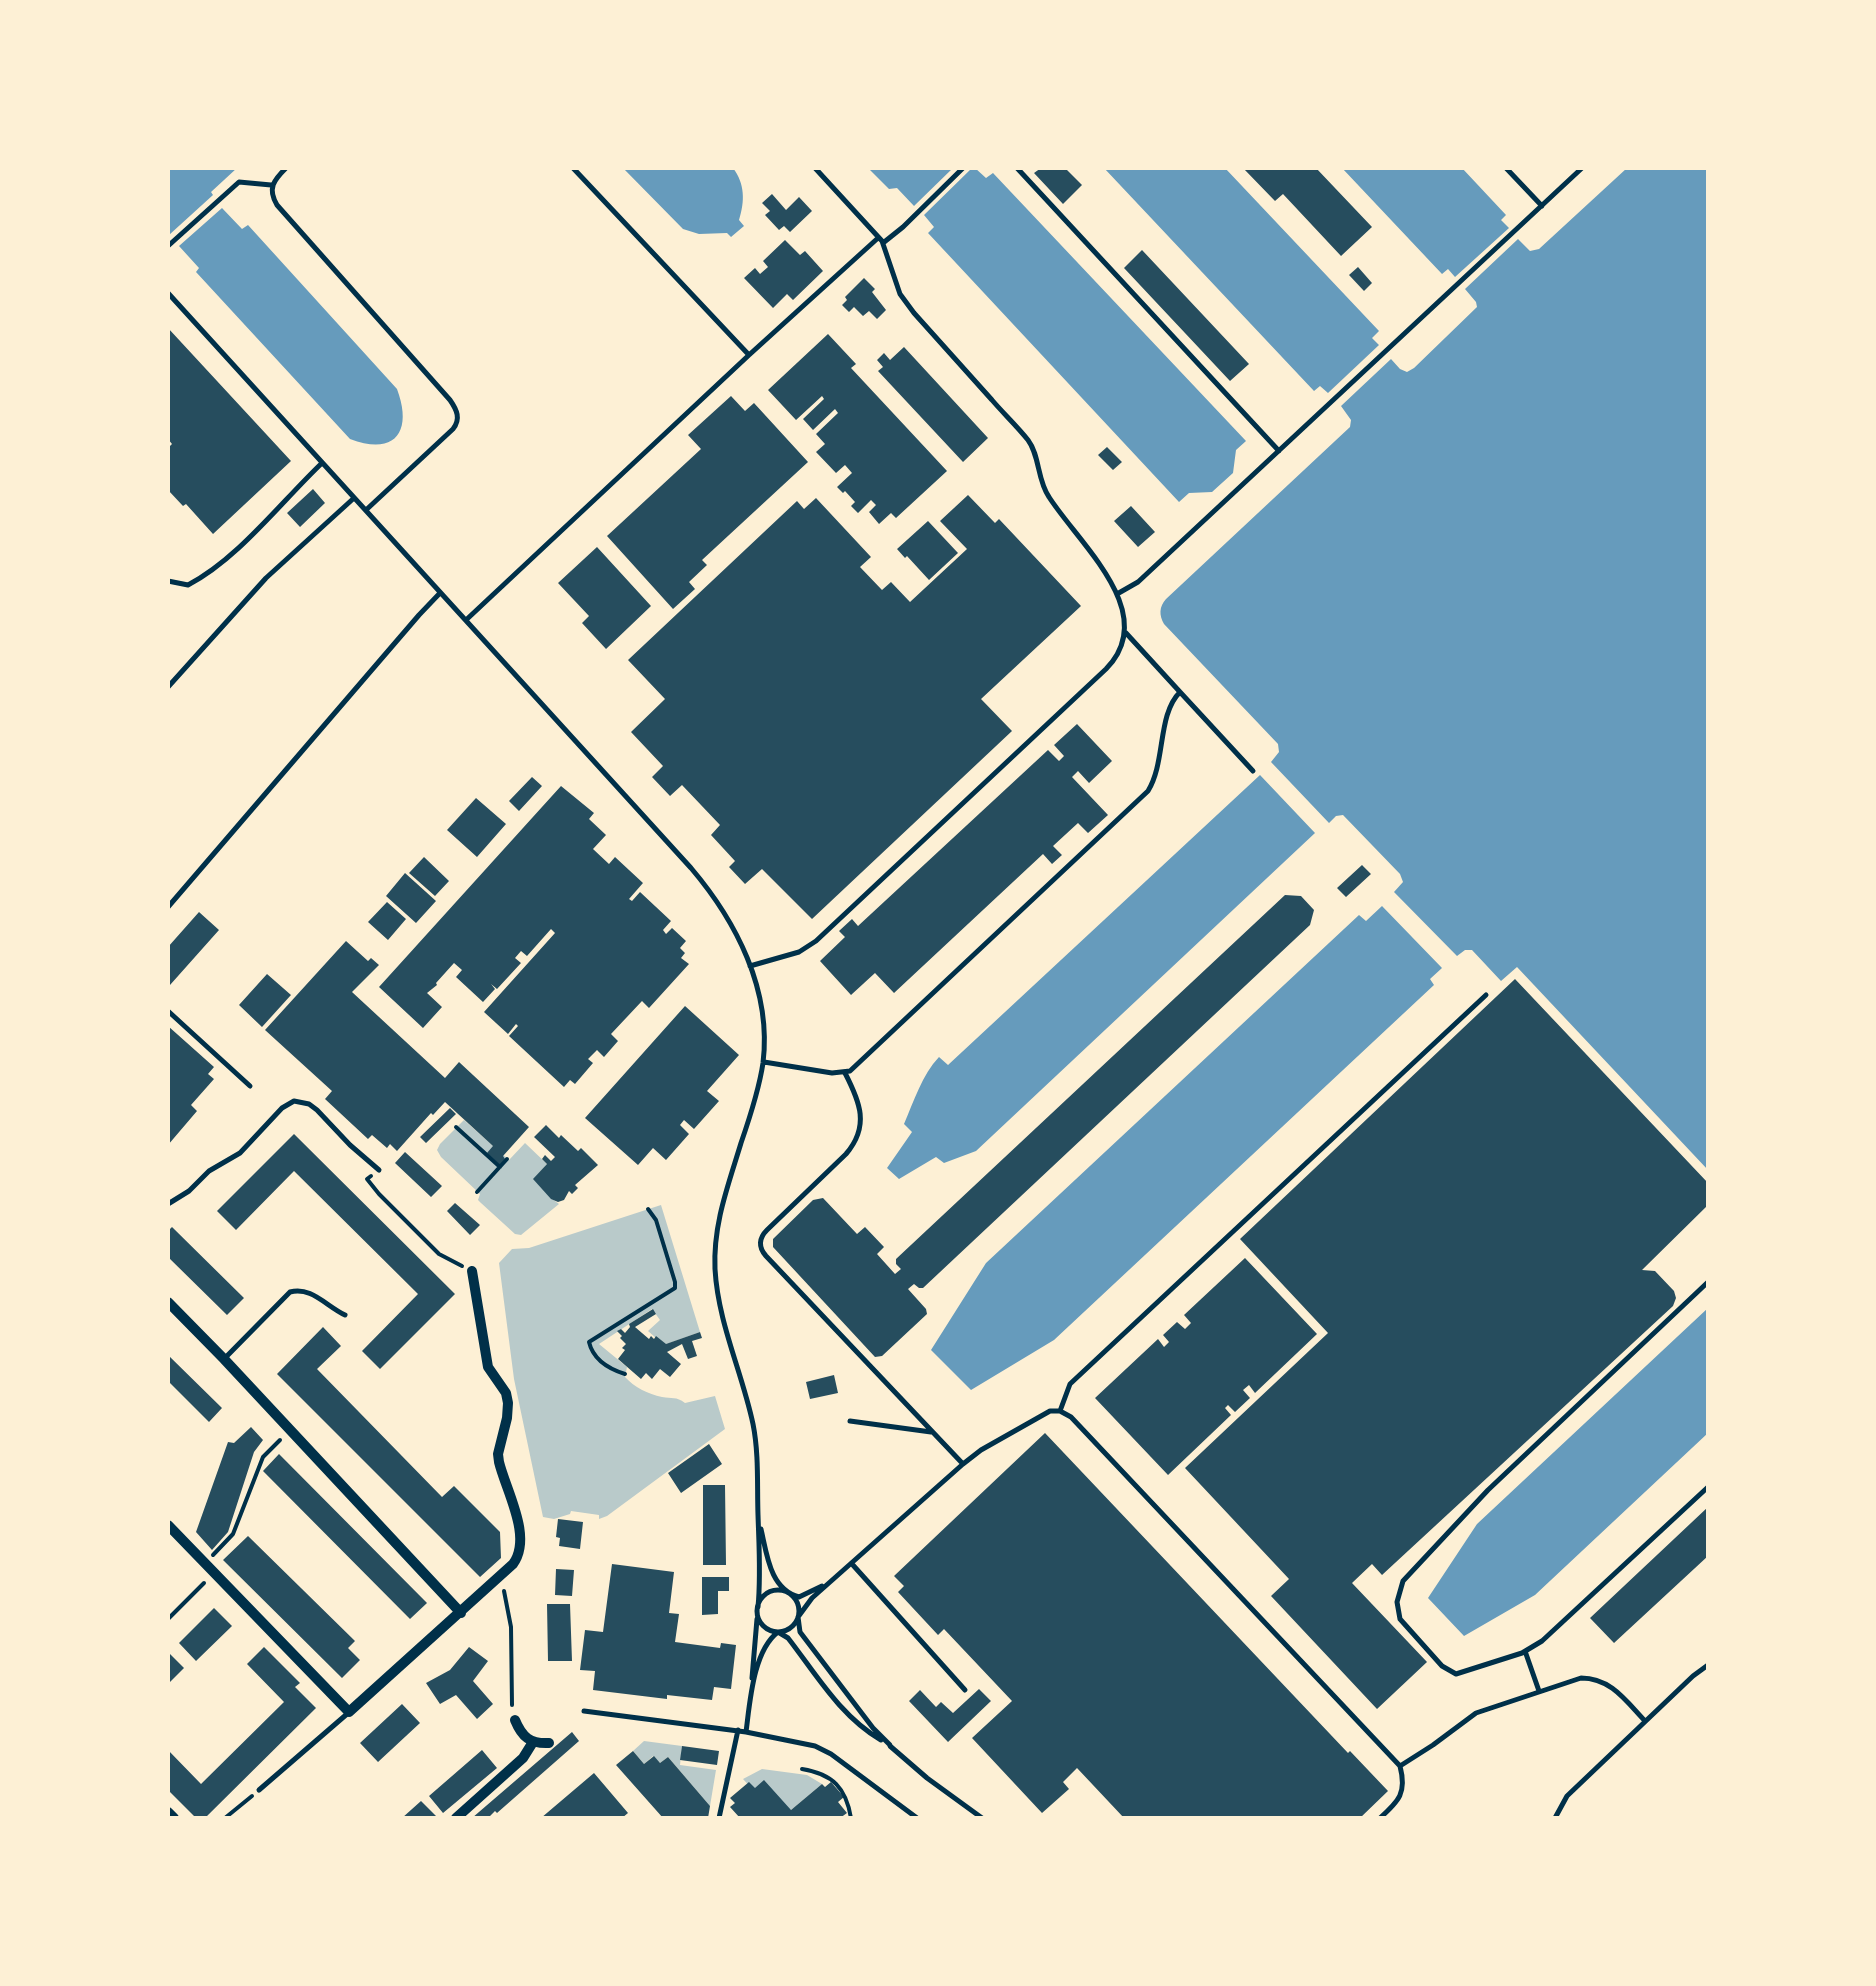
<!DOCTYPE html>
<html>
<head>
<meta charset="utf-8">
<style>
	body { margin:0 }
	#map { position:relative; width:1876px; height:1986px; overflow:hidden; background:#fdf0d5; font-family:Barlow,sans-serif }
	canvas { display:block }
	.frame { position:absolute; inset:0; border:170px solid #fdf0d5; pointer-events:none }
</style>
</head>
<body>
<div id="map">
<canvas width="1876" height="1986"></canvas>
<div class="frame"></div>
</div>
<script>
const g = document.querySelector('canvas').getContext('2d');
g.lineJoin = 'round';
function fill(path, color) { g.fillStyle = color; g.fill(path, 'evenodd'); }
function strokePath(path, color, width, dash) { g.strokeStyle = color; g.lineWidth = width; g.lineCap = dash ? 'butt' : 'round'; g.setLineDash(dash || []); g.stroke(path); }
fill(new Path2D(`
	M464,1120l45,40 16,-17 22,21 -13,15 17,19 8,6 -38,31 -6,-1 -34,-31 -3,-3 2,-6 -39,-37 -4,-7 3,-6z
	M661,1205l39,127 -36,13 -16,-14 12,-11 -8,-11 -53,35 28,23 -2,10c9,10 23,17 37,20 10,2 14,-1 23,6l30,-7 10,33 -118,87 -8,3v-4l-28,-4 -1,3 -16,5 -11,-2 -29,-138 -15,-116 13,-14 17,-1z
	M644,1741l38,5 -2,19 36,5 -6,36 -42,-49 -8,6 -7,-7 -9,8 -11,-13z
	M762,1769l45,6 15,9 -31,26 -37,-19 -11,-12z`), '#b9caca');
fill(new Path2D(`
	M168,168h69l-26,24 2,3 -44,40z
	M623,168h110c12,16 12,33 6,52l5,6 -13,11 -4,-4 -28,1 -16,-5z
	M868,168h85l-39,38 -17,-18 -8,1z
	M972,168h3l11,10 7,-5 253,268 -10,9 -3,23 -21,19 -23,1 -10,9 -251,-269 6,-6 -10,-12z
	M1104,168h121l154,163 -7,7 7,7 -51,48 -8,-7 -6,5z
	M1342,168h120l44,47 -5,5 8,8 -54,49 -7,-8 -6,5z
	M1627,168h81v1002l-191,-203 -16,14 -29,-31h-7l-8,6 -63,-64 9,-10 -3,-8 -57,-59 -7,1 -7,7 -58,-61 8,-10 -1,-8 -114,-120c-5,-9 -5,-17 2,-25l184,-172 1,-7 -10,-14 50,-47 9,10 7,3 7,-4 63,-61 -1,-5 -11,-13 53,-50 12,12 9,-2z
	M222,208l20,21 6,-4 149,164c16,43 -2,67 -47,50l-154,-167 3,-4 -20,-22z
	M1260,775l55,58 -339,318 -32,12 -8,-6 -37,22 -12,-11 25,-36 -8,-8c10,-23 18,-49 35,-67l9,8z
	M1382,906l60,62 -12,11 4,6 -380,355 -83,50 -40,-40 55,-87 373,-348 7,6z
	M1708,1308v125l-173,162 -71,41 -36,-38 49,-74z`), '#669bbc');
fill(new Path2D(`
	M1041,168h24l17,17 -19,19 -29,-31z
	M1243,168h73l56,59 -31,29 -58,-62 -8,7z
	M772,194l14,16 13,-13 13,14 -22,21 -6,-6 -5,4 -14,-15 5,-4 -8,-8z
	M785,240l15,15 5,-4 18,20 -30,29 -6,-6 -14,14 -29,-30 11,-10 5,6 8,-7 -5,-6z
	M1142,250l107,114 -19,17 -106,-113z
	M1358,267l14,16 -8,8 -15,-16z
	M864,278l11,11 -3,3 14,18 -9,9 -8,-8 -6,5 -9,-9 -5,5 -7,-7 5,-5 -2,-3z
	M168,328l123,133 -78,73 -27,-30 -3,2 -15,-16v-42l4,-4 -4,-5z
	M828,334l28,30 -5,4 96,103 -51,47 -5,-5 -12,11 -10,-12 7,-7 -5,-5 -13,13 -7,-7 4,-4 -10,-11 -2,2 -6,-6 15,-14 -7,-8 -9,8 -20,-21 9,-8 -9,-10 22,-21 -3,-4 -22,21 -10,-11 21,-20 -2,-3 -26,24 -28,-30z
	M904,347l84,91 -25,24 -85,-91 5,-4 -6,-7 7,-7 6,7z
	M731,396l14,15 9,-8 54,59 -106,98 5,5 -18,17 6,7 -22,20 -66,-73 94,-87 -13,-14z
	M1107,447l15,15 -9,8 -15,-15z
	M313,489l12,14 -25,24 -13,-14z
	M968,495l27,28 4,-4 82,87 -100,93 31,32 -200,188 -50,-50 -17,15 -16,-17 6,-6 -24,-26 9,-10 -38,-40 -12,11 -18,-19 11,-11 -32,-34 34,-33 -37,-39 169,-159 7,8 12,-11 55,59 -11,10 22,23 9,-8 19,20 57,-53 -27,-28z
	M1131,506l24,26 -17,15 -24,-26z
	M928,521l30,32 -29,27 -22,-24 -2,2 -8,-9z
	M597,547l54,59 -45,43 -24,-26 7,-7 -31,-33z
	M1077,724l35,37 -23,22 -11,-12 -6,6 36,38 -20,18 -10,-10 -25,23 9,9 -10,9 -9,-10 -149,139 -19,-20 -24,22 -31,-34 25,-24 -6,-6 13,-12 6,7 190,-176 11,11 5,-5 -10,-11z
	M532,777l10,9 -23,25 -10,-10z
	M561,786l33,27 -5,6 17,16 -13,14 16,15 6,-7 28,26 -14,16 3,2 8,-9 31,29 -8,9 3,4 6,-6 14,13 -6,7 5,5 -4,5 8,6 -40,44 -7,-7 -31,33 7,7 -14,16 -7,-7 -9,9 5,4 -18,21 -5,-4 -6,7 -55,-51 9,-10 -2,-2 -8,10 -24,-22 71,-79 -4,-4 -24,27 -6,-5 -6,7 6,5 -24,26 -6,-5 4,5 -12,13 -27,-25 6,-7 -8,-7 -18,20 1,2 -10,8 15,14 -19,21 -44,-41z
	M476,798l30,26 -29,33 -30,-27z
	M424,857l25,24 -14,15 -26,-23z
	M1362,865l9,9 -25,23 -9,-9z
	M405,873l31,28 -20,22 -30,-27z
	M1285,895l16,1 13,14 -4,15 -387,363h-4l-5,-4 -6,5 18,20 1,5 -45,42 -7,1 -102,-110v-8l40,-39 10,-2 34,36 8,-7 19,20 -7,7 18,20 6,-5 -5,-5v-5z
	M387,902l19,17 -18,21 -20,-18z
	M199,912l20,18 -49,55 -2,-2v-36z
	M346,941l22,20 3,-3 8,7 -27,27 93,86 14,-16 70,65 -26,29 2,3 -5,6 -13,-12 6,-7 -48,-44 -12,13 -2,-2 -34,38 -7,-7 -3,4 -15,-13 -4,4 -43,-40 7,-8 -67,-61z
	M267,974l24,21 -29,32 -23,-22z
	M1515,979l193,204v22l-66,65 13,1 19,20 2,7 -3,8 -291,269 -10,-11 -20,19 75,79 -50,47 -106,-113 18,-17 -104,-111 143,-135 -88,-94z
	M685,1006l54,49 -32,36 12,10 -25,28 -10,-9 -4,5 9,9 -23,26 -13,-12 -15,17 -53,-47z
	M168,1026l46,41 -6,7 6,5 -23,26 6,6 -29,34z
	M450,1108l6,6 -30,29 -6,-6z
	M546,1125l13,13 2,-3 17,16 3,-3 17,17 -23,20 3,3 -6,6 -3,-3 -5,9 -6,2 -7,-3 -18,-20 14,-15 -5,-5 3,-4 6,6 4,-4 -21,-20z
	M294,1134l161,160 -75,75 -18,-18 56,-57 -124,-123 -58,59 -19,-19z
	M405,1152l37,34 -11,11 -36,-34z
	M455,1203l25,22 -10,10 -23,-24z
	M172,1227l72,71 -17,17 -59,-58v-26z
	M1245,1258l72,76 -62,59 -6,-8 -6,5 7,8 -15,14 -7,-7 -3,3 6,7 -63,60 -73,-77 63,-59 6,8 5,-5 -6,-7 14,-13 8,7 6,-6 -7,-8z
	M653,1309l3,5 -21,13 14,12 2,-3 3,3 2,-3 10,8 34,-12 2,6 -10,3 5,15 -9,3 -6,-15 -15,8 14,12 -11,13 -10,-8 -8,10 -6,-6 -5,6 -23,-20 7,-9 -3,-2 4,-4 -6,-6 2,-2 -5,-5 4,-2 4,4 5,-6 -1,-3z
	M323,1327l18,19 -24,23 125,128 12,-11 46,46 1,26 -21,19 -203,-203z
	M168,1355l54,53 -13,14 -41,-41z
	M834,1375l4,18 -28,6 -4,-17z
	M251,1427l12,13 -9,12 -26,80 -16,18 -16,-18 32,-90 6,1z
	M1045,1433l303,320 2,-2 38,40 -28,27h-236l-47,-50 -14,14 6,7 -27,24 -70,-75 40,-37 -68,-72 -6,6 -40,-43 6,-6 -10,-10z
	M709,1444l13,20 -41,29 -13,-20z
	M279,1454l148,149 -17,16 -147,-148z
	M703,1485h22l1,80h-23z
	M1708,1507v49l-94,87 -24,-25z
	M558,1519l25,3 -3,27 -21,-3 1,-8 -4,-1z
	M248,1536l107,105 -7,7 12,12 -18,18 -119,-118z
	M612,1564l62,8 -5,41 10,1 -4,28 45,6 1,-5 15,2 -5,44 -17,-2 -2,13 -45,-5v4l-74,-9 2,-19 -15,-1 5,-40 18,2z
	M556,1569l18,1 -2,26 -17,-1z
	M702,1577h27v14h-11v23l-16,1z
	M547,1604h23l2,57h-24z
	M214,1608l18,18 -36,35 -17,-18z
	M264,1647l36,36 -5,4 21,21 -111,110h-9l-28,-28v-40l33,34 83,-82 -37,-38z
	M469,1647l19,14 -15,20 20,23 -16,15 -21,-24 -16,9 -14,-21 24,-13z
	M168,1652l16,16 -16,16z
	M979,1689l12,12 -43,41 -39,-41 11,-11 16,17 5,-5 12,11z
	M402,1704l18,19 -42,39 -18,-19z
	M572,1732l7,9 -82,72 -2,-2 -5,5 2,2h-20z
	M682,1746l37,5 -2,14 -37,-5z
	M482,1750l15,18 -54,45 -14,-17z
	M633,1751l11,13 10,-8 6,7 8,-6 42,49 -2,12h-45l-47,-53z
	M594,1773l34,40 -6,5h-81z
	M764,1780l27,30 31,-26 3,3 6,-5 13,15 -6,5 9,11 -7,5h-100l-10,-11 5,-4 -5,-5 19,-16 6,6z
	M421,1801l17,17h-36z`), '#264d5e');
strokePath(new Path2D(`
	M456,1127l44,40
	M371,1176l-4,3 12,15 60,60 23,12
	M477,1192l30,-33
	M625,1374c-16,-5 -32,-15 -36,-32l86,-54v-6l-19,-62 -8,-11
	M213,1555l20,-21 30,-77 17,-17
	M504,1591l7,36 1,78
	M168,1619l36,-36
	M802,1769c31,5 44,19 49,49
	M225,1818l27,-22`), '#003049', 4);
strokePath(new Path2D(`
	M286,168c-12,12 -19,20 -9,37l173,195c7,10 11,19 3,29l-87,81
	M573,168l176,187
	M1017,168l262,283
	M1506,168l36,38
	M883,243l20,-16 60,-59
	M168,246l71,-64 32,3
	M168,293l523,575c45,53 81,122 72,195 -4,27 -13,54 -22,80 -13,43 -28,81 -26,126 3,54 27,103 38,155 6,30 4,61 5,91 1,31 3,61 0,92
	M168,581l20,4c50,-26 93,-83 134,-122
	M1117,594l21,-12 444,-414
	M466,620l283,-265 129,-117
	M168,687l98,-109 88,-80
	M1180,692l73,79
	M168,907l251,-292 21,-22
	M750,966l49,-14 17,-11 290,-272c55,-56 -27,-125 -57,-172 -12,-17 -9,-41 -21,-57 -11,-14 -25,-27 -36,-40 -26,-29 -52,-58 -78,-87l-14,-19 -18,-53 -67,-73
	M168,1011l82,75
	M764,1062l68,11 18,-2 298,-280c18,-29 9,-76 32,-99l-54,-59
	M845,1073c15,29 25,53 1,81l-79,76c-8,8 -9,17 -1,26l197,208 -151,134 -14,19 2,15 73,96 17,17
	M168,1204l21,-13 20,-20 31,-18 42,-45 12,-7 15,3 8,6 33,35 29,25
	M1708,1282l-220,208 -85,91 -6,21 3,17 42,47 14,8 66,-21 20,-12 166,-154
	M224,1359l66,-67c21,-6 36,14 55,23
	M1060,1411l10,-27 416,-389
	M850,1421l81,11
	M963,1464l18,-14 69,-39h10l11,6 329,349c7,27 -1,35 -20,52
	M761,1529c6,26 9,60 38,68l23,-11
	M852,1564l113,126
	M757 1611a21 21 0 1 1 42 0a21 21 0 1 1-42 0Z
	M1525,1651l14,40
	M752,1678l5,-59
	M584,1711l162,21 69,14 16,8 86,64
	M746,1732c4,-30 7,-81 32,-100l10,6c28,36 52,78 93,102
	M890,1746l37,32 55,40
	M1400,1766l33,-21 43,-32 105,-35c30,0 45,23 64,43
	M259,1790l88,-76
	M719,1818l19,-88
	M1555,1818l12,-22 126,-120 15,-11`), '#003049', 5);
strokePath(new Path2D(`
	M168,1302l56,57 237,254
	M168,1525l181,187 164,-148c20,-27 -7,-73 -14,-102l-1,-8 9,-36 1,-15 -2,-10 -18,-26 -16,-96
	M515,1720c7,17 15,24 34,23
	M168,1812l6,6
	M456,1818l67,-60 10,-16`), '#003049', 10);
</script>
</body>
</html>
